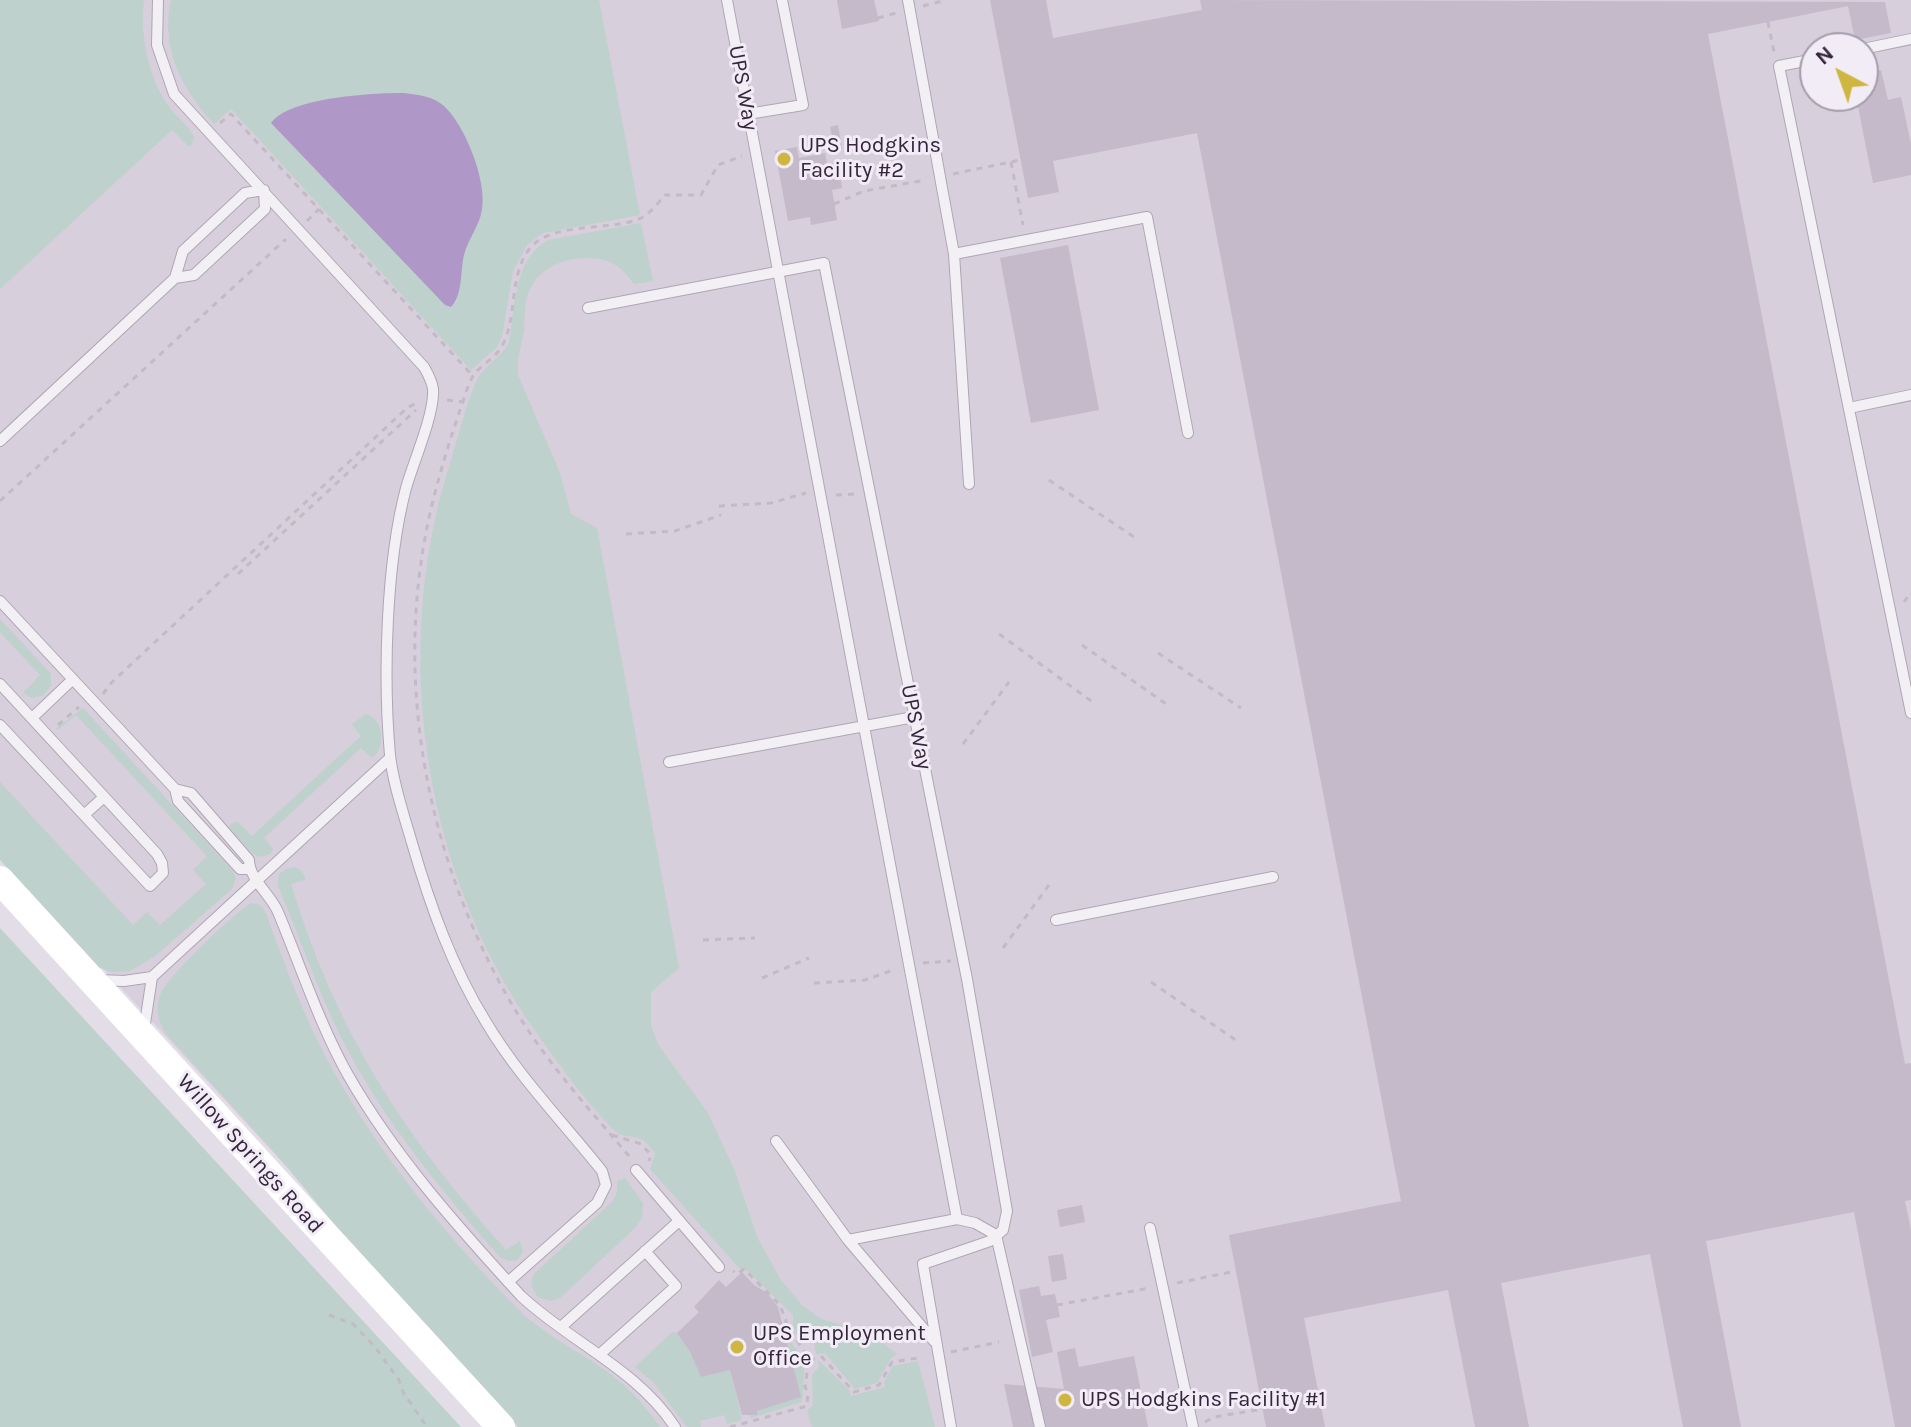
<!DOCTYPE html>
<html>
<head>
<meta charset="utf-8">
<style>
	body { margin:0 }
	#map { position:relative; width:1911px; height:1427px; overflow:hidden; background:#e3dde7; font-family:Karla,sans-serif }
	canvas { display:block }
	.north { position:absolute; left:1799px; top:32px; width:80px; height:80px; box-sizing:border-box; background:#f1ecf5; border:2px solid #a69dac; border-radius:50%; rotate:319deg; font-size:22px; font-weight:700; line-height:32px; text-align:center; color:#35263e }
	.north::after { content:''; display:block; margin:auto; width:28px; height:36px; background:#ceb640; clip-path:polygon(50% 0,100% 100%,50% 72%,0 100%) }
</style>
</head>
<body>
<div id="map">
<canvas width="1911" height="1427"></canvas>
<div class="north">N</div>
</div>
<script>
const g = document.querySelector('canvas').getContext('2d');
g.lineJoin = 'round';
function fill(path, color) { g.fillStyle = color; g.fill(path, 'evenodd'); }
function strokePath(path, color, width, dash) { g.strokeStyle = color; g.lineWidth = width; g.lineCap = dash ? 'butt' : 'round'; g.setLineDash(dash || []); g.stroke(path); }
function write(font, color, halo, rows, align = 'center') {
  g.font = font + ' Karla,sans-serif'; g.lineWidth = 6; g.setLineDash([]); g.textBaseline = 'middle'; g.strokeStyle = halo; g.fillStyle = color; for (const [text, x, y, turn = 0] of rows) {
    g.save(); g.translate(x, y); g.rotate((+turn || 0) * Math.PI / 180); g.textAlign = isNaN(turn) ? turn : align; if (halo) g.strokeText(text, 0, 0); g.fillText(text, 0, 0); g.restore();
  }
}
fill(new Path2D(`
	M0,0h1911v1427h-1384l-527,-570zM1815,48h48v48h-48z`), '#d7cfdc');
fill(new Path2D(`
	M0,0h144c-4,35 4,79 26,108 8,10 18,17 24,29l-3,9h-3l-16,-16 -172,159z
	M171,0h428l41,215 -97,18 -16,12 -14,26 -11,66 -5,10 -26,23 -240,-261 -17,15c-32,-35 -54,-75 -43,-124zM278,131l204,81 -15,31 -8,31 -2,27 -6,6 -6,-3z
	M641,223l12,58 -19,3c-13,-18 -24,-26 -47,-26 -27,0 -55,13 -61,43 -2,10 -1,21 -2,31 -3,15 -8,28 -6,43l42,98 11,41 26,14 82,440 -28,24v34l8,20 49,67 26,56 24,70 23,41 21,25 19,14 52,16 24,19 -6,4 -14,25 -22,6 -30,-36 -9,1 -2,-11h-11l-10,-15v-13l-45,-44 -7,-1 -91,-101 5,-15c-3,-4 -7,-11 -12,-14 -8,-5 -20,-2 -28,-9 -29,-29 -55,-65 -79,-99 -102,-144 -138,-336 -102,-508 4,-22 11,-43 17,-64 8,-26 15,-56 26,-80 7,-14 24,-23 32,-37 6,-34 4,-84 39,-103z
	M0,619l51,55v12l-9,10 -10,2 -9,-5 17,-18 -40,-43z
	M83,708l149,162 4,8 -4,11 -78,68 -24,14 -18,1 -21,-7 -24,-31 -67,-74v-78l133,143 14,-13 13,13 46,-41 -13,-14 14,-14 -131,-141 -17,14h-3z
	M366,714c18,4 20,34 6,44l-11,-10 -97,90 9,11 -3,5 -9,3 -8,-3 -24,-26 1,-3 7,-4 15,15 109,-100 -9,-12z
	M294,867c6,2 12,7 11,13l-14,4c46,150 112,250 215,366l14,-9 3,11 -6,8 -8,1 -9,-4c-60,-68 -117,-137 -158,-218 -25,-50 -42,-102 -64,-153l1,-12 7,-5z
	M251,903l9,2 5,6c19,52 38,104 64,152 51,94 120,177 195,252 27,24 60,39 89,61 19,14 33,32 47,51h-142l-134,-143 -108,-130 -109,-119c-9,-14 -13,-26 -6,-42 6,-15 75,-82 90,-90z
	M0,928l461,499h-461z
	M625,1178l18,25 -1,14 -5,9 -77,72 -9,3 -13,-4 -7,-11 2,-11 80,-74 4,-9v-11z
	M785,1330l4,6 -2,2 18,22 -3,42 -51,16 -1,-3h7v-4l43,-14z
	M672,1332l5,1 13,19 11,25 29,-7 12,50 -15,4 -3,-9 -24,6 1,6h-14l-33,-44 -19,-16z
	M818,1360l32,31 1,5 34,-9 -1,-5 9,-16 25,-5 17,66h-123l-5,-16 6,-6 -1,-30 7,-8z`), '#bed1cc');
fill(new Path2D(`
	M404,93c14,2 29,3 40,13 21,19 43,75 38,103 -2,16 -14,30 -18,46 -4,17 -1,40 -13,52l-6,-2 -174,-182c19,-26 102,-30 133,-30z`), '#af97c8');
fill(new Path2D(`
	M837,0h37l5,21 -37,8z
	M990,0h56l7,38 149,-28 -2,-10 685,2 6,31 -36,7 -7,-34 -140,28 197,1030 6,-1v137l-6,1 6,29v197h-16l-41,-215 -148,29 35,186h-58l-33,-173 -149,29 28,144h-54l-27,-137 -144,28 21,109h-59l-37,-192 172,-34 -204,-1068 -144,28 6,31 -31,6z
	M1881,70l7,30 13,-3 10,47v31l-38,8 -17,-87h7v-22z
	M838,125l4,24 -7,2 -5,-24z
	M797,147l2,11 26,-5 2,11 11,-2 4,26 -10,2 5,30 -26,5 -1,-8 -22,4 -13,-70z
	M1068,245l31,165 -68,13 -31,-165z
	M1082,1205l3,17 -25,5 -3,-17z
	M1063,1254l4,25 -15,3 -4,-26z
	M742,1272l12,13 13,8 11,14 23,90 -44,14v4h-15l-12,-45 -29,7 -11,-25 -13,-19 22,-21 -5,-5 25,-27 7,7z
	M1039,1286l2,10 14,-2 5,23 -14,3 7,32 -21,5 -13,-67z
	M1075,1348l4,19 55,-11 14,71h-135l-9,-43 60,5 -7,-37z`), '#c4baca');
const service = new Path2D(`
	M158,0l-1,45 17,49 250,273c4,7 8,14 9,22 2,24 -20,74 -27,99 -20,76 -23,188 -16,267 3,29 14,60 22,88 18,62 40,124 74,179 32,54 77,100 116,149l4,14 -9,18 -89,79
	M727,0l230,1219
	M908,0l46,254 15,230
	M1863,49l48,-10
	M1815,59l-36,7 132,647
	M748,114l55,-9 -21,-105
	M954,254l193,-37 41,216
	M588,308l236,-45 143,716 40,232 -4,19 -13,11 -67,23 28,163
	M1849,408l62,-13
	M0,441l175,-163 19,-3 71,-66 -1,-19 -19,3 -62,58 -8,27
	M0,601l175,188 3,12 62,68h9
	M0,684l157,170 5,9 1,10 -13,13 -150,-161
	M32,718l41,-39
	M669,762l245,-45
	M175,789l16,4 58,67c0,19 22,35 29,52 23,55 41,111 70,163 47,82 110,152 173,221 49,46 116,73 154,131
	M84,815l20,-18
	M1056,920l217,-43
	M98,980l26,1 28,-4 238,-219
	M144,1030l8,-53
	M776,1141l72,99
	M636,1170l83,97
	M1150,1228l43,199
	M996,1235l44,192
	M561,1327l118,-106
	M934,1341l-86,-101 109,-21 18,4 21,12
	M599,1355l77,-69 -31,-35`);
strokePath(service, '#afa6b4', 12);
strokePath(new Path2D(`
	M923,6l23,-6
	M878,18l18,-5
	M1768,22l6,30
	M1852,96l4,3
	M220,123l11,-9 242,262
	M1011,162l12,63
	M953,174l67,-14
	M834,204l30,-13 62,-11
	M307,221l12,-12
	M447,400l16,2
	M1049,480l85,57
	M836,495l20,-1
	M0,501l286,-262
	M719,506l52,-3 35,-10
	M626,534l49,-3 46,-16
	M238,574l178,-164
	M1904,602l7,-10
	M999,634l95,69
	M1082,645l87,61
	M1158,653l83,55
	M103,694l8,-11 296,-275 9,-5
	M58,725l21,-18
	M963,744l46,-62
	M703,940l52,-2
	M1003,948l46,-63
	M923,963l28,-2
	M762,978l47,-20
	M1151,982l86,59
	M814,983l51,-3 31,-11
	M612,1135l29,9 10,11 -2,6
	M629,1156c-39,-46 -80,-91 -112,-143 -90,-149 -126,-333 -86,-504 8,-34 18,-66 29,-99 4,-10 7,-24 13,-34 7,-11 22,-17 29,-30 16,-29 6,-70 28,-98 21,-26 79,-17 109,-29 9,-3 19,-16 26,-24h36l17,-30 24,-9
	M1177,1283l59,-12
	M1057,1305l93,-17
	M329,1315l24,9 22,23 24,33 4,12 24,35
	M951,1352l48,-10
	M809,1360l13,-3 32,35 25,-7 13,-23 26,-4
	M1205,1422l9,-5 49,-8
	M730,1427l77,-21 1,-13 -3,-6 4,-27 -22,-36 -7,-19 -36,-36 -7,5 -4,-3`), '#c2bbc5', 3, [6, 6]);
strokePath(service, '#f3f0f5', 10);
strokePath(new Path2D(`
	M0,880l501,547`), '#fff', 28);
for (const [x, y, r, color] of [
	[784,159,8,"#ceb640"],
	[737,1347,8,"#ceb640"],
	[1065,1400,8,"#ceb640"]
]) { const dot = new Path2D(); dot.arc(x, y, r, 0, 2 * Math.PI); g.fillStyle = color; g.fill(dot); strokePath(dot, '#f1ecf5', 3); }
write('22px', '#35263e', '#f1ecf5', [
	["UPS Way",743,88,80],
	["UPS Way",916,727,79],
	["Willow Springs Road",250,1154,48]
]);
write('22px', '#35263e', '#f1ecf5', [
	["UPS Hodgkins",800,146],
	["Facility #2",800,171],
	["UPS Employment",753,1334],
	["Office",753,1359],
	["UPS Hodgkins Facility #1",1081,1400]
], 'left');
</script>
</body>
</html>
